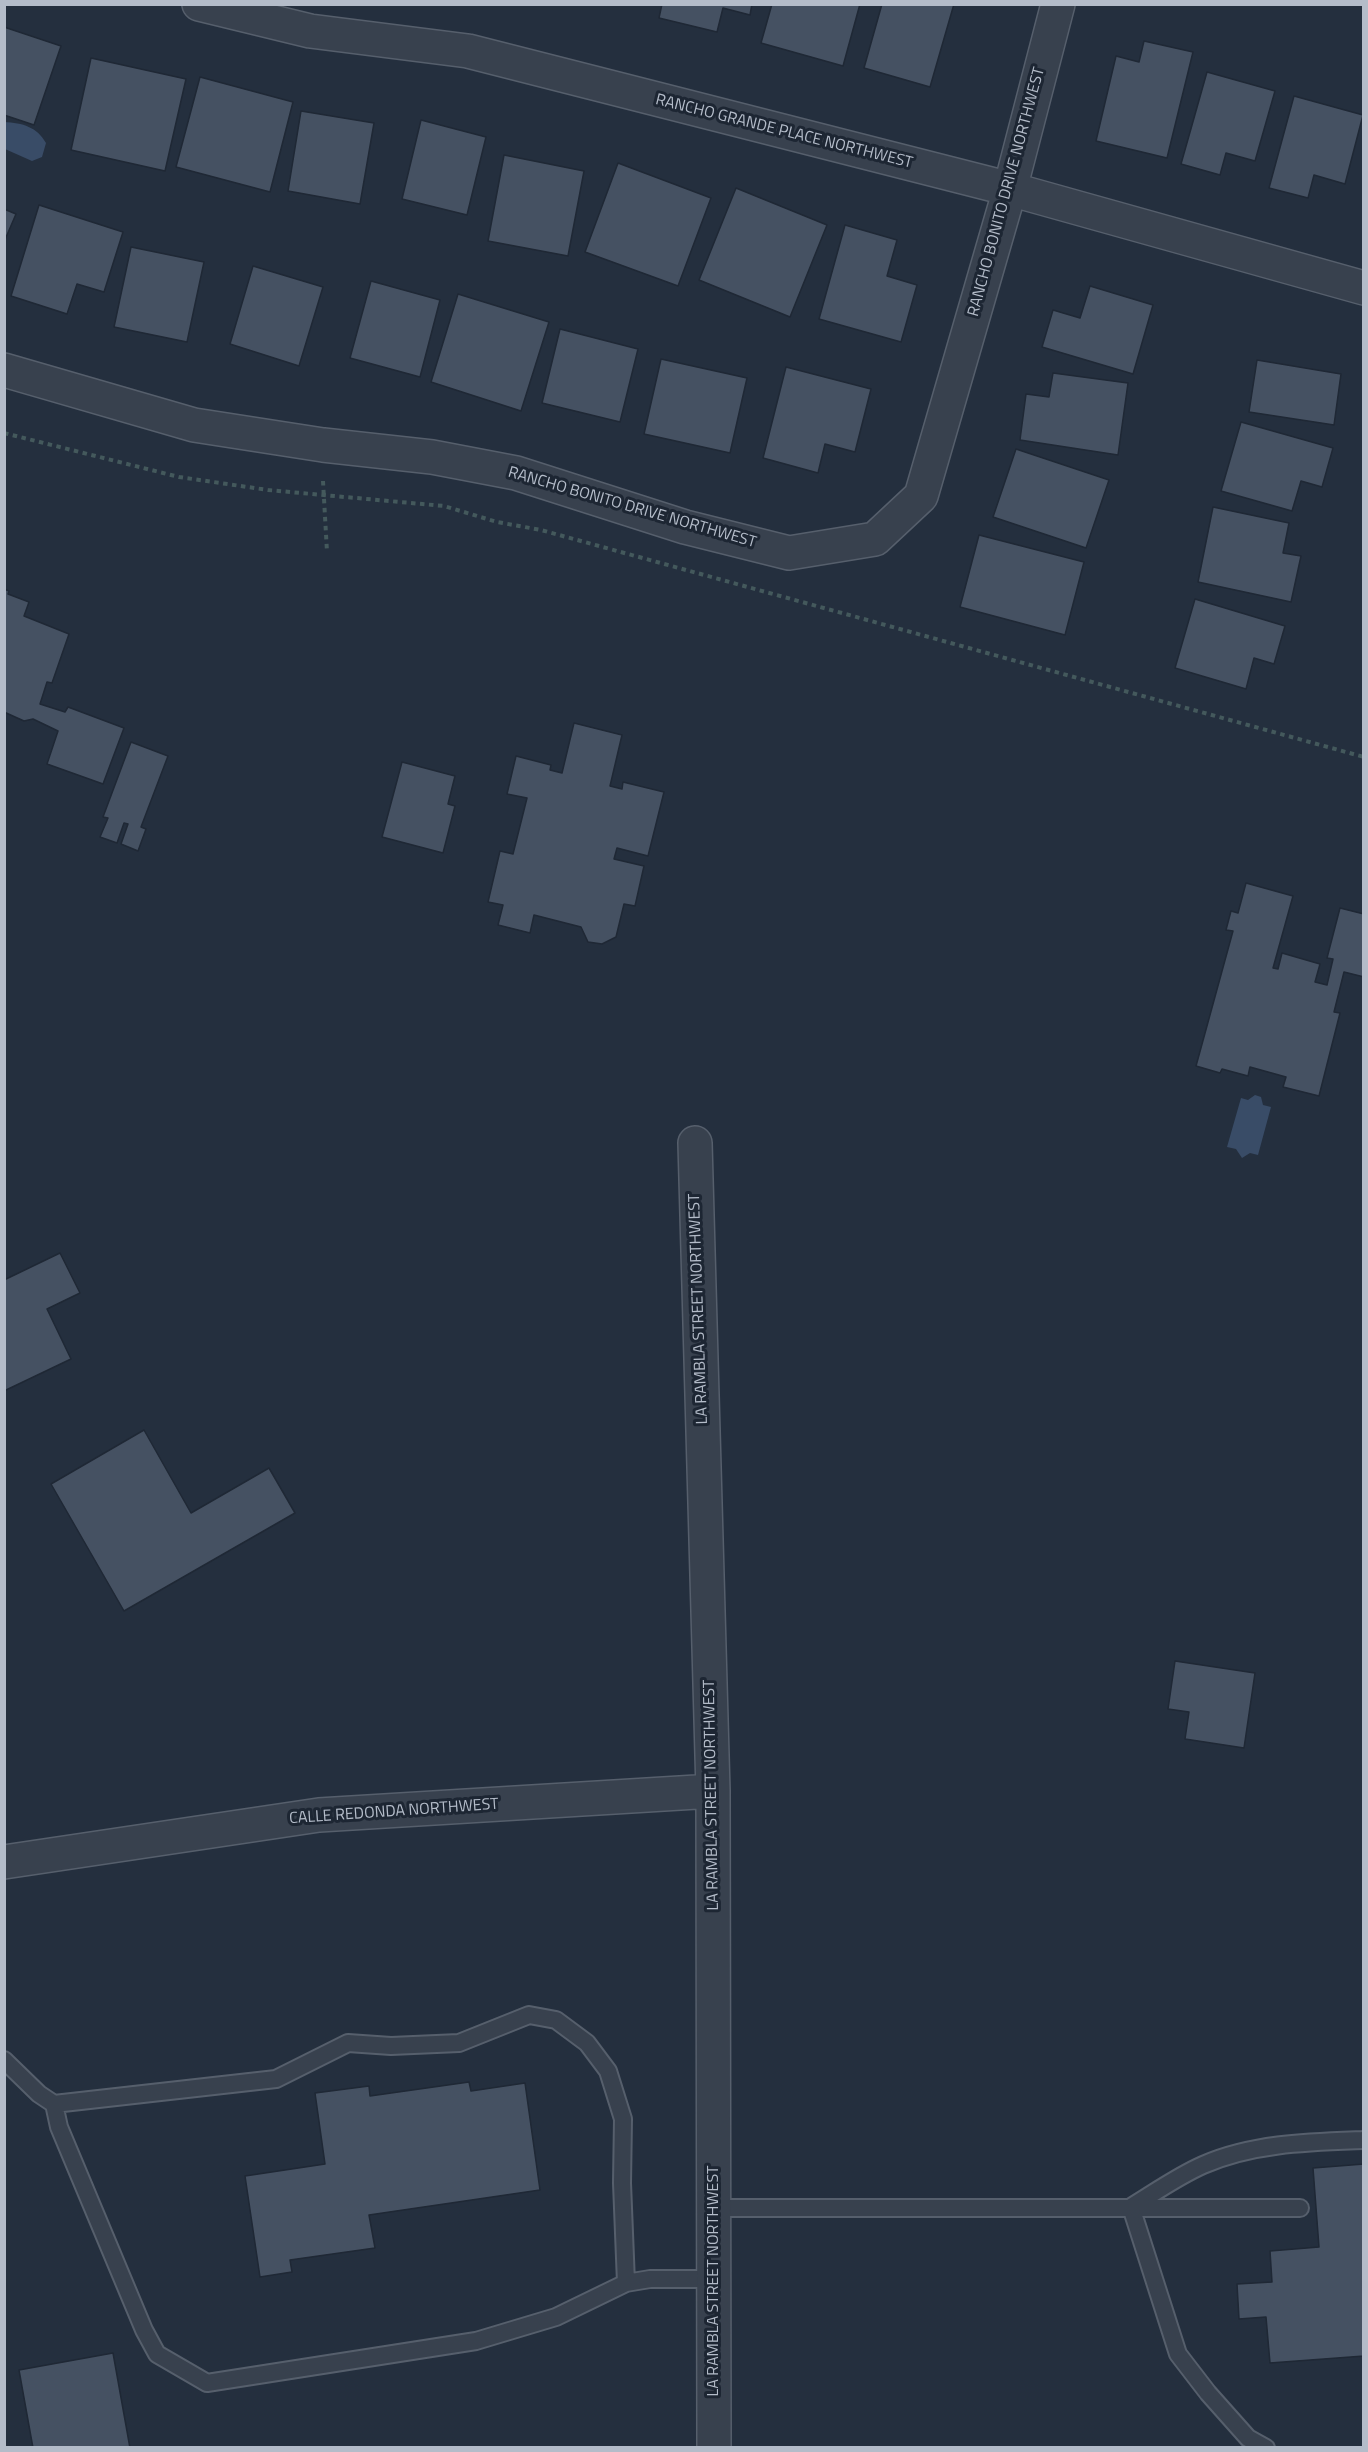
<!DOCTYPE html>
<html>
<head>
<meta charset="utf-8">
<style>
	body { margin:0 }
	#map { position:relative; width:1368px; height:2452px; overflow:hidden; background:#242f3e; font-family:"Titillium Web",sans-serif }
	canvas { display:block }
	.frame { position:absolute; inset:0; border:6px solid #b4bcc9; pointer-events:none }
</style>
</head>
<body>
<div id="map">
<canvas width="1368" height="2452"></canvas>
<div class="frame"></div>
</div>
<script>
const g = document.querySelector('canvas').getContext('2d');
g.lineJoin = 'round';
function fill(path, color) { g.fillStyle = color; g.fill(path, 'evenodd'); }
function strokePath(path, color, width, dash) { g.strokeStyle = color; g.lineWidth = width; g.lineCap = dash ? 'butt' : 'round'; g.setLineDash(dash || []); g.stroke(path); }
function write(font, color, halo, rows, align = 'center') {
  g.font = font + ' "Titillium Web",sans-serif'; g.lineWidth = 6; g.setLineDash([]); g.textBaseline = 'middle'; g.strokeStyle = halo; g.fillStyle = color; for (const [text, x, y, turn = 0] of rows) {
    g.save(); g.translate(x, y); g.rotate((+turn || 0) * Math.PI / 180); g.textAlign = isNaN(turn) ? turn : align; if (halo) g.strokeText(text, 0, 0); g.fillText(text, 0, 0); g.restore();
  }
}
fill(new Path2D(`
	M4,122c19,1 33,5 42,21l-4,14 -10,4 -27,-12z
	M1255,1095l6,2 2,8 8,2 -13,48 -8,-2 -8,5 -6,-9 -9,-2 14,-49 7,2z`), '#394c67');
const building = new Path2D(`
	M662,4h90l-2,11 -27,-7 -6,24 -58,-14z
	M772,4h88l-17,62 -82,-23z
	M882,4h72l-24,83 -66,-19z
	M4,27l57,19 -27,79 -30,-10z
	M1144,41l49,11 -26,106 -71,-17 20,-85 23,6z
	M91,58l95,21 -21,92 -94,-21z
	M1207,72l68,19 -20,70 -29,-8 -6,22 -39,-11z
	M200,77l93,25 -23,90 -94,-25z
	M1294,96l69,19 -18,69 -31,-9 -6,23 -39,-10z
	M301,111l73,12 -14,81 -72,-13z
	M421,120l65,17 -19,78 -65,-16z
	M504,155l80,16 -16,85 -80,-15z
	M618,163l93,35 -33,88 -93,-34z
	M736,188l91,37 -37,92 -91,-37z
	M39,205l84,27 -19,60 -27,-8 -10,30 -56,-18z
	M4,209l12,5 -12,28z
	M845,225l52,15 -10,36 30,9 -16,57 -82,-23z
	M131,247l73,15 -17,80 -73,-15z
	M253,266l70,21 -24,79 -69,-22z
	M371,281l69,19 -20,77 -70,-19z
	M1090,286l63,19 -20,69 -91,-27 11,-37 27,8z
	M458,294l91,28 -28,89 -90,-29z
	M560,329l78,20 -18,73 -78,-19z
	M661,359l86,19 -17,75 -86,-19z
	M1257,360l84,14 -7,51 -85,-13z
	M786,367l85,22 -16,63 -30,-8 -7,29 -55,-15z
	M1053,373l75,10 -10,72 -98,-15 6,-46 23,3z
	M1241,422l92,26 -11,39 -21,-6 -9,30 -71,-20z
	M1016,449l93,31 -23,68 -93,-31z
	M1213,507l76,16 -6,30 18,3 -10,46 -93,-20z
	M979,535l105,27 -19,73 -105,-28z
	M4,589l5,2 -1,3 21,8 -5,14 45,18 -17,49 -5,-1 -7,22 25,8 3,-5 56,21 -21,56 -56,-20 11,-33 -25,-12 -9,2 -20,-9z
	M1195,599l90,27 -11,38 -20,-6 -8,31 -71,-21z
	M574,723l48,12 -12,51 12,3 1,-7 41,10 -16,64 -31,-8 -3,11 30,7 -9,40 -11,-2 -8,33 -14,7 -14,-2 -7,-15 -47,-12 -4,18 -32,-8 5,-20 -15,-3 12,-51 13,3 14,-56 -20,-4 9,-38 35,9 -1,5 12,3z
	M131,742l37,14 -27,71 5,2 -8,22 -17,-7 7,-20 -4,-1 -7,20 -17,-6 8,-19 -5,-1z
	M402,762l53,14 -7,28 7,2 -12,47 -61,-16z
	M1246,883l47,13 -20,72 5,1 4,-16 38,11 -5,18 12,3 6,-26 -6,-1 13,-50 24,6v63l-20,-5 -10,40 6,1 -21,83 -36,-9 3,-10 -36,-10 -2,9 -26,-7 -2,4 -24,-7 37,-135 -7,-1 5,-19 7,2z
	M60,1253l20,40 -33,16 24,50 -67,32v-111z
	M144,1430l47,83 78,-45 26,45 -171,98 -73,-127z
	M1175,1661l80,12 -11,75 -59,-9 4,-27 -21,-3z
	M469,2082l2,9 54,-8 15,107 -171,25 6,33 -85,12 2,12 -32,5 -15,-101 80,-12 -10,-71 54,-7 1,10z
	M1364,2164v192l-94,7 -4,-46 -27,2 -2,-35 35,-2 -2,-31 49,-4 -6,-79z
	M113,2353l17,95h-97l-14,-78z`);
fill(building, '#455162');
strokePath(building, '#1f2835', 1.5);
const service = new Path2D(`
	M4,2060l35,34 15,10 5,23 85,203 13,24 50,29 269,-42 80,-24 70,-34 24,-4h64
	M54,2104l222,-25 72,-36 43,3 68,-3 70,-28 27,5 31,23 21,28 15,48 -1,64 4,100
	M714,2208h586
	M1266,2448l-18,-10 -40,-45 -30,-39 -47,-147c23,-14 47,-31 72,-42 50,-22 107,-23 161,-25`);
const minor = new Path2D(`
	M199,4l111,27 158,20 542,138 354,99
	M4,370l190,55 129,20 109,12 84,16 169,54 104,26 86,-14 46,-43 89,-307 48,-185
	M695,1143l18,648 1,657
	M4,1862l315,-47 394,-24`);
strokePath(service, '#565f6c', 20);
strokePath(minor, '#565f6c', 36);
strokePath(new Path2D(`
	M4,433l175,44 89,13 176,16 53,16 44,8 823,227
	M323,481l4,71`), '#44595c', 4, [4.5, 4.5]);
strokePath(service, '#38414e', 16);
strokePath(minor, '#38414e', 33);
write('16px', '#b4bcc9', '#1d2633', [
	["RANCHO GRANDE PLACE NORTHWEST",784,132,14],
	["RANCHO BONITO DRIVE NORTHWEST",1007,192,-75],
	["RANCHO BONITO DRIVE NORTHWEST",632,508,16],
	["LA RAMBLA STREET NORTHWEST",699,1309,-92],
	["LA RAMBLA STREET NORTHWEST",712,1795,-91],
	["CALLE REDONDA NORTHWEST",394,1812,-4],
	["LA RAMBLA STREET NORTHWEST",714,2281,-90]
]);
</script>
</body>
</html>
